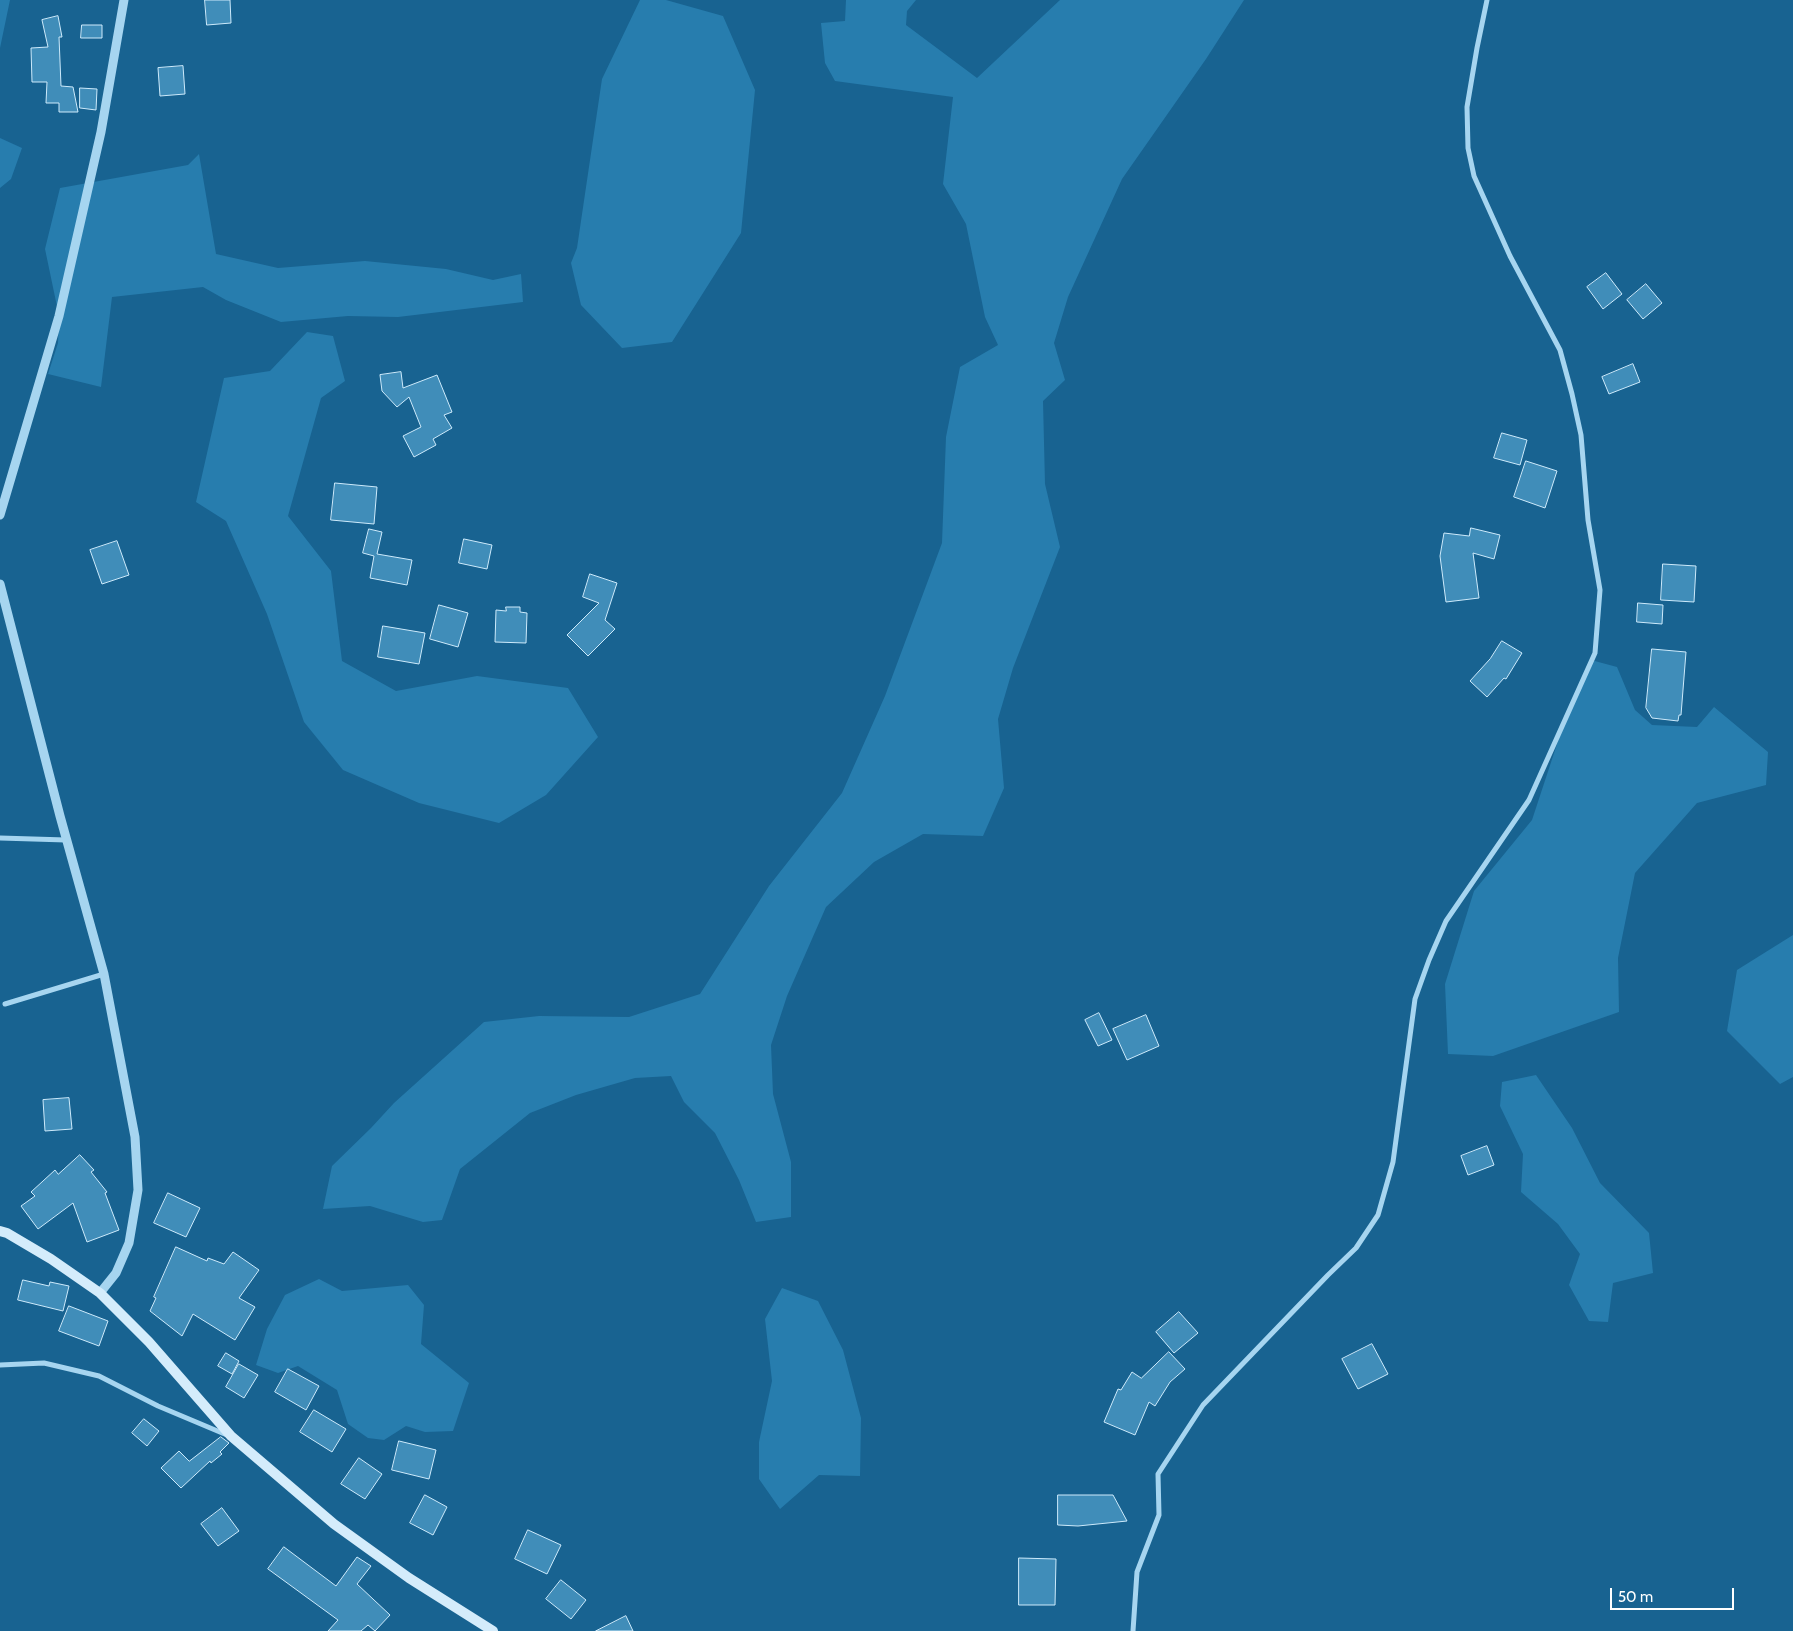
<!DOCTYPE html>
<html>
<head>
<meta charset="utf-8">
<style>
	body { margin:0 }
	#map { position:relative; width:1793px; height:1631px; overflow:hidden; background:#186391; font-family:Cabin,sans-serif }
	canvas { display:block }
	.scale { position:absolute; left:1610px; top:1588px; width:124px; height:22px; box-sizing:border-box; border:2px solid #fff; border-top:0; padding-left:6px; font-size:15px; line-height:18px; white-space:nowrap; color:#fff; -webkit-text-stroke:4px #186391; paint-order:stroke }
</style>
</head>
<body>
<div id="map">
<canvas width="1793" height="1631"></canvas>
<div class="scale">50 m</div>
</div>
<script>
const g = document.querySelector('canvas').getContext('2d');
g.lineJoin = 'round';
function fill(path, color) { g.fillStyle = color; g.fill(path, 'evenodd'); }
function strokePath(path, color, width, dash) { g.strokeStyle = color; g.lineWidth = width; g.lineCap = dash ? 'butt' : 'round'; g.setLineDash(dash || []); g.stroke(path); }
fill(new Path2D(`
	M0,0h10l-10,48z
	M640,0h26l57,16 32,74 -14,143 -69,109 -50,6 -41,-43 -10,-42 6,-15 25,-169z
	M846,0h70l-9,11 -1,14 71,53 83,-78h184l-38,59 -84,120 -54,118 -14,46 11,37 -22,21 2,83 15,63 -47,121 -15,51 6,69 -21,48 -60,-2 -49,28 -48,45 -39,89 -16,49 2,49 18,68v55l-35,5 -17,-42 -24,-47 -31,-31 -13,-26 -36,2 -59,17 -46,18 -70,56 -18,51 -19,2 -53,-16 -47,3 9,-43 39,-38 23,-25 90,-81 55,-6 90,1 71,-23 69,-108 73,-93 43,-97 57,-153 4,-106 14,-70 38,-22 -13,-28 -19,-93 -23,-40 10,-87 -118,-16 -10,-18 -4,-40 24,-2z
	M0,138l22,10 -11,31 -11,9z
	M199,154l17,100 62,14 87,-7 81,8 47,11 28,-6 2,28 -125,15 -50,-1 -67,6 -55,-22 -23,-13 -91,10 -11,90 -53,-13 10,-31 1,-27 -14,-67 15,-61 128,-23z
	M307,332l26,4 12,45 -24,17 -33,118 43,55 11,90 54,30 81,-15 91,12 30,49 -52,58 -47,28 -80,-20 -76,-33 -39,-48 -37,-108 -41,-93 -30,-19 28,-124 46,-7z
	M1591,660l26,7 18,43 17,15 45,2 17,-20 54,45 -2,33 -69,18 -62,70 -17,85 1,54 -126,44 -45,-2 -3,-70 29,-93 58,-71 27,-82z
	M1793,935v142l-13,7 -53,-53 10,-61z
	M1536,1075l36,53 28,55 49,50 4,40 -40,10 -5,39 -19,-1 -20,-36 11,-31 -22,-30 -37,-32 2,-38 -23,-48 2,-24z
	M319,1279l23,12 66,-6 16,20 -3,39 48,39 -16,48 -28,1 -19,-6 -22,14 -16,-2 -20,-14 -11,-34 -39,-24 -20,7 -22,-8 11,-36 18,-34z
	M782,1288l36,13 25,49 18,68 -1,58 -41,-1 -39,34 -21,-30v-37l13,-61 -7,-62z`), '#277dae');
const building = new Path2D(`
	M205,0h25l1,23 -24,2z
	M58,16l4,21h-3l2,49 12,1 5,25h-19v-9h-13l1,-21h-15l-1,-34 17,-1 -6,-27z
	M82,25h20v13h-21z
	M183,66l2,28 -25,2 -2,-28z
	M80,88l17,1 -1,21 -16,-2z
	M1606,273l16,21 -19,15 -16,-22z
	M1646,284l16,19 -19,16 -16,-19z
	M1633,364l7,18 -31,12 -7,-17z
	M401,372l2,16 34,-13 15,37 -8,3 8,13 -19,11 3,6 -22,12 -11,-21 18,-9 -12,-30 -12,10 -15,-16 -2,-16z
	M1502,433l25,7 -7,25 -26,-7z
	M1526,461l31,10 -12,37 -31,-11z
	M335,483l42,4 -3,37 -43,-4z
	M1471,528l29,7 -6,24 -21,-6 6,45 -33,4 -6,-46 4,-23 25,3z
	M369,529l13,3 -5,22 35,6 -5,25 -37,-7 4,-22 -11,-3z
	M464,539l28,6 -5,24 -28,-6z
	M117,541l12,34 -27,9 -12,-34z
	M1663,564l33,2 -2,36 -33,-2z
	M590,574l27,9 -12,37 10,9 -27,27 -21,-21 32,-32 -16,-6z
	M1638,603l25,2 -1,19 -25,-2z
	M439,605l29,8 -10,34 -28,-8z
	M506,607h14v5l7,1 -1,30 -31,-1 1,-32 10,1z
	M383,626l42,7 -6,31 -41,-7z
	M1502,641l20,12 -16,26 -2,-1 -17,19 -17,-16 20,-22z
	M1652,649l34,3 -5,63h-2l-1,6 -26,-3 -6,-10z
	M1099,1013l13,27 -14,6 -13,-26z
	M1146,1015l13,31 -32,14 -14,-31z
	M69,1098l3,31 -27,2 -2,-31z
	M1487,1146l7,19 -26,10 -7,-19z
	M80,1155l14,15 -3,2 16,20 -2,1 14,37 -32,12 -14,-39 -35,26 -17,-23 14,-10 -4,-4 24,-22 3,4z
	M168,1193l32,15 -14,29 -32,-14z
	M176,1247l31,14 1,-3 16,6 9,-12 26,18 -20,28 16,9 -20,33 -42,-26 -11,22 -32,-25 6,-13 -2,-1z
	M23,1280l26,6 1,-4 19,4 -6,25 -45,-11z
	M69,1306l39,15 -9,25 -40,-15z
	M1179,1312l19,21 -24,20 -18,-21z
	M1372,1344l16,30 -30,15 -16,-30z
	M1169,1352l16,17 -15,13 -15,24 -6,-4 -14,33 -31,-13 14,-33 3,1 11,-18 9,6z
	M226,1353l13,8 -7,13 -14,-8z
	M239,1364l19,11 -14,23 -18,-11z
	M288,1369l31,17 -13,24 -31,-18z
	M314,1410l32,19 -14,23 -32,-20z
	M144,1419l15,12 -12,15 -15,-13z
	M221,1437l8,6 -9,9 2,2 -11,9 -1,-2 -29,27 -20,-20 18,-17 10,10z
	M399,1441l37,9 -7,29 -37,-9z
	M359,1458l23,16 -17,25 -24,-15z
	M425,1495l22,12 -14,28 -23,-12z
	M1058,1495h55l14,26 -49,5 -20,-1z
	M222,1508l17,23 -21,15 -17,-22z
	M528,1530l33,15 -14,29 -32,-15z
	M284,1547l52,39 21,-29 14,9 -14,18 33,31 -15,16 -7,-6 -7,6h-33l10,-11 -70,-51z
	M1019,1558l37,1 -1,46h-36z
	M561,1580l25,20 -15,19 -25,-20z
	M626,1616l7,15h-37z`);
fill(building, '#408db9');
strokePath(building, '#cdeafb', 1);
strokePath(new Path2D(`
	M0,838l66,2
	M5,1004l99,-30
	M0,1365l44,-2 55,13 59,30 69,29
	M1133,1631l4,-59 22,-57 -1,-41 45,-69 125,-130 28,-27 22,-33 15,-53 22,-163 14,-39 17,-39 83,-121 66,-147 5,-63 -12,-70 -7,-85 -9,-41 -12,-44 -50,-94 -36,-80 -6,-28 -1,-41 10,-59 10,-48`), '#a6d5f0', 5);
strokePath(new Path2D(`
	M0,515l59,-199 42,-184 23,-132
	M0,584l60,232 44,158 31,163 3,53 -9,53 -13,30 -16,20`), '#a6d5f0', 9);
strokePath(new Path2D(`
	M0,1231l7,2 44,26 49,34 49,49 82,94 103,88 75,54 84,53`), '#d4ecfb', 10);
</script>
</body>
</html>
